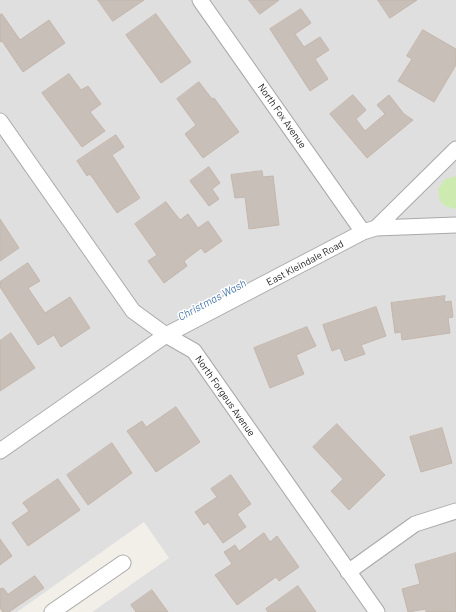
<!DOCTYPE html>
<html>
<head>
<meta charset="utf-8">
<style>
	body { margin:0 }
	canvas { display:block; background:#f2efe9 }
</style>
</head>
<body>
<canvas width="456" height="612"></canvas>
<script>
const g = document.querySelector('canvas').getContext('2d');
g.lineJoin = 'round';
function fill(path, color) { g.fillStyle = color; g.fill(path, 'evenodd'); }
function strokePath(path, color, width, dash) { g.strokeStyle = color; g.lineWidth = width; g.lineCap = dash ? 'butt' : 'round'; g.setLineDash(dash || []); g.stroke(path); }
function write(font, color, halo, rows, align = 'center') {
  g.font = font + ' Barlow,sans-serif'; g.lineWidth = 3; g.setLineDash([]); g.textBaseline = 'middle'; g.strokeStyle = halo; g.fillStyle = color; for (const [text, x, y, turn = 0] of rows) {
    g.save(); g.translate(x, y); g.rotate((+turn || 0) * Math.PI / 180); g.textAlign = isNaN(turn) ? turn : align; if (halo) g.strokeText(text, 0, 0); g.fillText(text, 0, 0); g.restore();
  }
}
fill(new Path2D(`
	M0,0h456v612h-364l77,-54 -25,-36 -127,90h-17z`), '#e0dfdf');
fill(new Path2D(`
	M456,176v33l-11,-3 -5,-5 -2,-12 7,-10z`), '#cdebb0');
const building = new Path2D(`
	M98,0h46l-31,21z
	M249,0h30l-19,14z
	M378,0h39l-27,18z
	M301,9l10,14 -16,11 9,13 16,-10 9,13 -14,9 13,20 -18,12 -40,-62z
	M2,14l18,26 29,-20 16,23 -42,29 -21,-31 -2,1v-27z
	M156,14l35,48 -30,21 -35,-48z
	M423,30l33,19v16l-22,37 -36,-21 14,-22 -5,-3z
	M69,74l12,16 7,-4 13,18 -11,8 15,19 -23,16 -40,-54z
	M199,82l13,17 2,-1 25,34 -36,26 -18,-24 11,-9 -19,-26z
	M353,95l13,15 -10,9 9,12 20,-17 -8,-9 12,-10 15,19 9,6 -46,38 -37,-44z
	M116,135l8,12 -12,8 28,43 -23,15 -27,-39 -3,2 -10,-15z
	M209,167l11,16 -8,6 7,10 -10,7 -19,-25z
	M262,171l1,6 10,-1 6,49 -30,4 -4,-32 -10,1 -4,-23z
	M166,202l14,18 8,-6 10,14 10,-7 14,20 -17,12 -4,-5 -17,13 3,5 -23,17 -16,-22 9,-6 -22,-31z
	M0,219l19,29 -19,13z
	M28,263l12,18 -12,7 17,25 25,-16 20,31 -29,19 -7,-12 -16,10 -38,-58v-5z
	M445,296l-1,6 7,-1 2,16 -5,1 2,15 -48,7 -1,-8 -6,1 -4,-30z
	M376,307l10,29 -25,9 4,9 -20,7 -5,-13 -8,3 -9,-26z
	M307,327l9,19 -20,9 8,19 -34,14 -16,-40z
	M11,333l24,35 -35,23v-50z
	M176,407l24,35 -44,30 -29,-41 15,-10 4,6z
	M337,424l48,51 -36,35 -18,-19 12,-12 -30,-32z
	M442,428l10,35 -31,9 -11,-35z
	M112,443l20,30 -44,32 -21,-30z
	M231,475l20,29 -14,10 9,13 -23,16 -15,-21 -4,3 -9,-13 22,-15 -6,-8z
	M58,479l22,31 -52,36 -16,-23 17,-12 -6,-8z
	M264,533l6,9 7,-6 22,31 -20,14 -3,-4 -39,28 -22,-30 17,-11 -8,-12 11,-7 4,6z
	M0,539l12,17 -12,9z
	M456,553v59h-30v-3l-18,3 -6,-23 18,-5 -5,-19z
	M35,576l9,12 -35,24h-6l-3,-4v-19l3,-1 5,6z
	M298,586l18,26h-48l-2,-3z
	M152,590l16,22h-32l-5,-7z`);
fill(building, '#c7bfb8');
strokePath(building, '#c4b6ab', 1);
const minor = new Path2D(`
	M200,0l163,232
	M0,121l133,190 33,24 28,16 183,261
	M376,228l80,-3
	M0,451l166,-116 197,-103 13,-4 80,-79
	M348,572l67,-48 41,-13
	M52,612l71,-49`);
strokePath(minor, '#a9a9a9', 17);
strokePath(minor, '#fff', 15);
write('10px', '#222', '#fff', [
	["North Fox Avenue",282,116,55],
	["East Kleindale Road",305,263,-28],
	["North Forgeus Avenue",225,396,55]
]);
write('italic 11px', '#4a7aab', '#fff', [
	["Christmas Wash",212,300,-28]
]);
</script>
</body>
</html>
